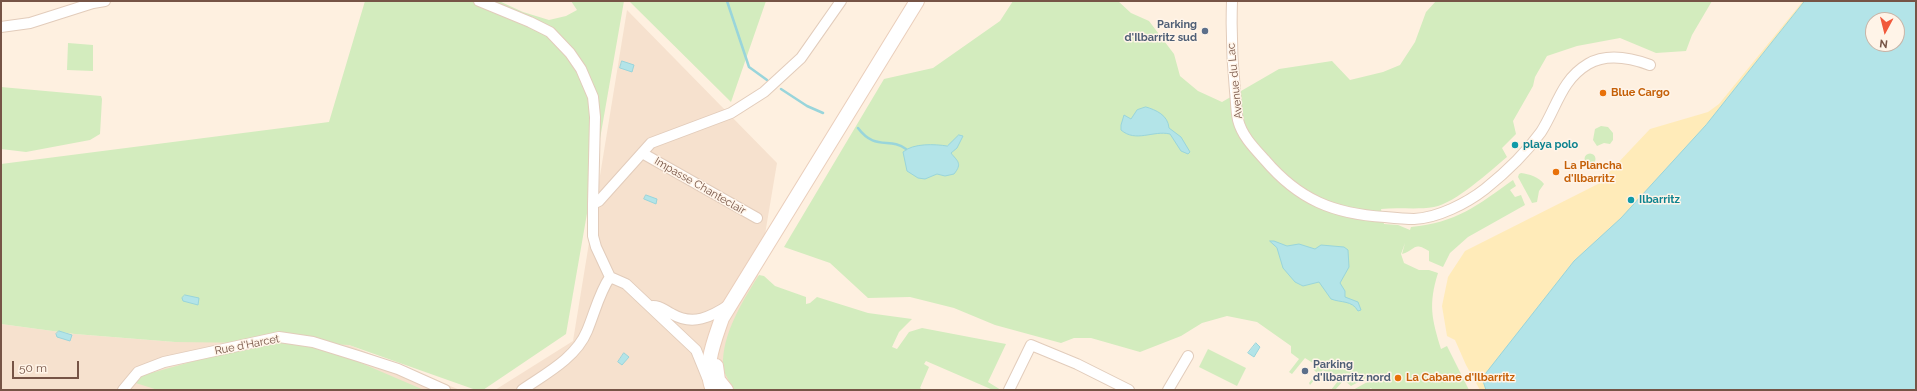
<!DOCTYPE html>
<html>
<head>
<meta charset="utf-8">
<style>
	body { margin:0 }
	#map { position:relative; width:1917px; height:391px; overflow:hidden; background:#fef0e0; font-family:Raleway,sans-serif }
	canvas { display:block }
	.frame { position:absolute; inset:0; border:2px solid #765446; pointer-events:none }
	.north { position:absolute; left:1865px; top:12px; width:40px; height:40px; box-sizing:border-box; background:#fff4e8; border:1px solid #c8b4a7; border-radius:50%; rotate:187deg; font-size:11px; font-weight:700; line-height:16px; text-align:center; color:#765446 }
	.north::after { content:''; display:block; margin:auto; width:14px; height:18px; background:#f1593c; clip-path:polygon(50% 0,100% 100%,50% 72%,0 100%) }
	.scale { position:absolute; left:12px; top:361px; width:67px; height:18px; box-sizing:border-box; border:2px solid #765446; border-top:0; padding-left:5px; font-size:12px; line-height:14px; white-space:nowrap; color:#765446; -webkit-text-stroke:3px #fff4e8; paint-order:stroke }
</style>
</head>
<body>
<div id="map">
<canvas width="1917" height="391"></canvas>
<div class="frame"></div>
<div class="north">N</div>
<div class="scale">50 m</div>
</div>
<script>
const g = document.querySelector('canvas').getContext('2d');
g.lineJoin = 'round';
function fill(path, color) { g.fillStyle = color; g.fill(path, 'evenodd'); }
function strokePath(path, color, width, dash) { g.strokeStyle = color; g.lineWidth = width; g.lineCap = dash ? 'butt' : 'round'; g.setLineDash(dash || []); g.stroke(path); }
function write(font, color, halo, rows, align = 'center') {
  g.font = font + ' Raleway,sans-serif'; g.lineWidth = 3; g.setLineDash([]); g.textBaseline = 'middle'; g.strokeStyle = halo; g.fillStyle = color; for (const [text, x, y, turn = 0] of rows) {
    g.save(); g.translate(x, y); g.rotate((+turn || 0) * Math.PI / 180); g.textAlign = isNaN(turn) ? turn : align; if (halo) g.strokeText(text, 0, 0); g.fillText(text, 0, 0); g.restore();
  }
}
fill(new Path2D(`
	M627,10l150,153 -20,119 158,108h-420l78,-49z
	M1,324l74,10 100,8h141l33,3 111,45h-459z`), '#f6e1ce');
fill(new Path2D(`
	M365,1h134l24,11 26,8 17,-4 11,-6 -6,-9h53l-58,333 -83,56h-7l-127,-45 -46,-2 51,17 70,30h-266l-32,-10 133,-37 -84,-1 -100,-8 -74,-10v-160l328,-42z
	M629,1h137l-35,101z
	M1013,1h105l13,12 18,8 25,33 6,22 18,15 24,11 57,-33 53,-8 18,19 33,-8 17,-7 15,-23 11,-30 10,-11h276l-20,34 -6,16 -30,2 -36,-15 -43,8 -30,10 -12,21 -2,9 -20,35 3,13 -14,14 5,9c-17,14 -51,46 -73,50 -18,3 -35,0 -53,2l3,15 14,1 12,5 1,-3c45,-4 67,-22 102,-47l3,6 -6,4 5,7 6,-2 4,10 -57,32 -18,16 -7,14 -14,-6v-10c-16,-10 -13,-1 -27,3l3,-11 -4,11 3,9 15,7h10l9,3c-10,32 -6,46 3,76l6,-3 22,44h-96l-2,-2 -3,2h-15l16,-9 -3,-3 -15,8 -7,-6 -9,10h-4l7,-9 -15,-11 -13,15 -1,-2 8,-10 -4,-4 3,-4 -11,-7 -13,16 -3,-2 10,-13 -8,-6v-7l-34,-24 -30,-6 -25,7 -21,13 -41,16 -49,-14h-17l-13,5 -66,-18 -41,-17 -44,-11 -42,1 -38,-35 -46,-16 100,-168 49,-11 67,-47z
	M68,43l25,2v26l-26,-1z
	M1,87l100,9 1,3 -2,35 -10,6 -64,12 -25,-3z
	M1601,126l7,1 5,6v7l-3,4 -6,-1 -7,3 -4,-6 2,-11z
	M1584.5 159a5.5 5.5 0 1 1 11 0a5.5 5.5 0 1 1-11 0Z
	M1521,173c8,1 18,4 23,11l-5,7 -2,11 -5,1 -2,-4 -12,-22 1,-3z
	M759,275l5,1 11,10 31,11v7l4,-1 7,-6 51,16 44,6 -13,13 -7,15 5,2 12,-17 13,-4 84,16 -18,38 13,8h-8l-67,-29 -2,3 5,3 -9,21 3,2 -192,-1c0,-9 -8,-14 -8,-23 -1,-32 19,-64 36,-91z
	M1208,349l38,19 -9,18 -38,-19z`), '#d3ecbe');
fill(new Path2D(`
	M1803,1h39l-306,389h-56l-14,-25 -11,-25 -8,-4 -5,-30 6,-29 17,-26 133,-67 52,-55 58,-17 11,-8z`), '#ffebb9');
const water = new Path2D(`
	M1805,1h111v389h-430l-4,-12 92,-117 47,-43 85,-93zM1873,20h24v24h-24z
	M622,61l12,4 -2,7 -12,-4z
	M1146,107c10,3 22,8 23,21l12,9 9,15 -2,2 -7,-3 -11,-17c-17,-4 -34,9 -49,-4v-5l3,-10 7,4 6,-9z
	M959,135l4,1 -6,12 -6,5c6,8 12,10 3,21l-9,2 -8,-2 -12,5 -7,-1 -11,-7 -4,-19c10,-9 32,-8 44,-6z
	M646,195l11,4 -1,5 -12,-5z
	M1270,241h4l13,5 12,-2 16,5 6,-4 23,2 4,3 1,17 -9,16 5,8v6l13,5 3,8 -3,1c-6,-11 -17,-8 -27,-12l-12,-17 -16,4 -8,-4 -12,-14 -6,-20z
	M185,295l14,3 -1,7 -15,-4 -1,-3z
	M59,331l13,4 -2,6 -13,-4 -1,-3z
	M1256,343l4,4 -6,10 -6,-4z
	M624,353l5,4 -7,8 -4,-3z`);
fill(water, '#b3e4e8');
strokePath(water, '#99d5db', 1);
strokePath(new Path2D(`
	M727,1l22,66 18,13
	M781,89l26,17 16,7
	M858,128c17,23 32,9 48,21`), '#99d5db', 2.5);
const street = new Path2D(`
	M479,1l51,21 20,10 20,21 11,16 12,28 2,20 -2,87
	M1232,1c-1,30 0,60 3,90 1,9 1,20 3,29 4,16 16,28 27,40 34,40 69,54 120,57 10,1 20,2 29,2 24,-1 53,-16 71,-30 20,-16 41,-36 56,-57 16,-25 20,-52 47,-68 19,-11 43,-6 62,1
	M1,27l29,-4 63,-20 12,-2
	M642,153l115,65
	M653,306c8,0 11,4 19,8 21,12 39,3 57,-9
	M707,377l-11,-27 -70,-66 -16,-7 -14,-30 -3,-11v-32l6,-3 52,-58 80,-30 33,-21 37,-34 40,-57
	M123,390l15,-18 26,-10 115,-25 34,5 45,14 40,13 47,21
	M522,390c23,-16 54,-32 65,-59 8,-19 12,-38 23,-54
	M1009,390l22,-45 46,19 52,26
	M1168,390l20,-34`);
const secondary = new Path2D(`
	M716,366l2,14 8,10
	M713,390c-10,-24 1,-48 9,-72l195,-317`);
strokePath(street, '#e2ccbb', 12);
strokePath(secondary, '#eacebb', 16);
strokePath(street, '#fff', 10);
strokePath(secondary, '#fff', 14);
for (const [x, y, r, color] of [
	[1205,31,4,"#5c6f8a"],
	[1603,93,4,"#e8710a"],
	[1515,145,4,"#0f9aa8"],
	[1556,172,4,"#e8710a"],
	[1631,200,4,"#0f9aa8"],
	[1305,371,4,"#5c6f8a"],
	[1398,378,4,"#e8710a"]
]) { const dot = new Path2D(); dot.arc(x, y, r, 0, 2 * Math.PI); g.fillStyle = color; g.fill(dot); strokePath(dot, '#fff4e8', 1.5); }
write('bold 11px', '#4e5e75', '#fff4e8', [
	["Parking",1197,25],
	["d'Ilbarritz sud",1197,38],
	["Parking",1313,365,"left"],
	["d'Ilbarritz nord",1313,378,"left"]
], 'right');
write('11px', '#765446', '#fff4e8', [
	["Avenue du Lac",1235,81,-96],
	["Impasse Chanteclair",700,186,30],
	["Rue d'Harcet",247,345,-11]
]);
write('bold 11px', '#c56008', '#fff4e8', [
	["Blue Cargo",1611,93],
	["La Plancha",1564,166],
	["d'Ilbarritz",1564,179],
	["La Cabane d'Ilbarritz",1406,378]
], 'left');
write('bold 11px', '#0d838f', '#fff4e8', [
	["playa polo",1523,145],
	["Ilbarritz",1639,200]
], 'left');
</script>
</body>
</html>
